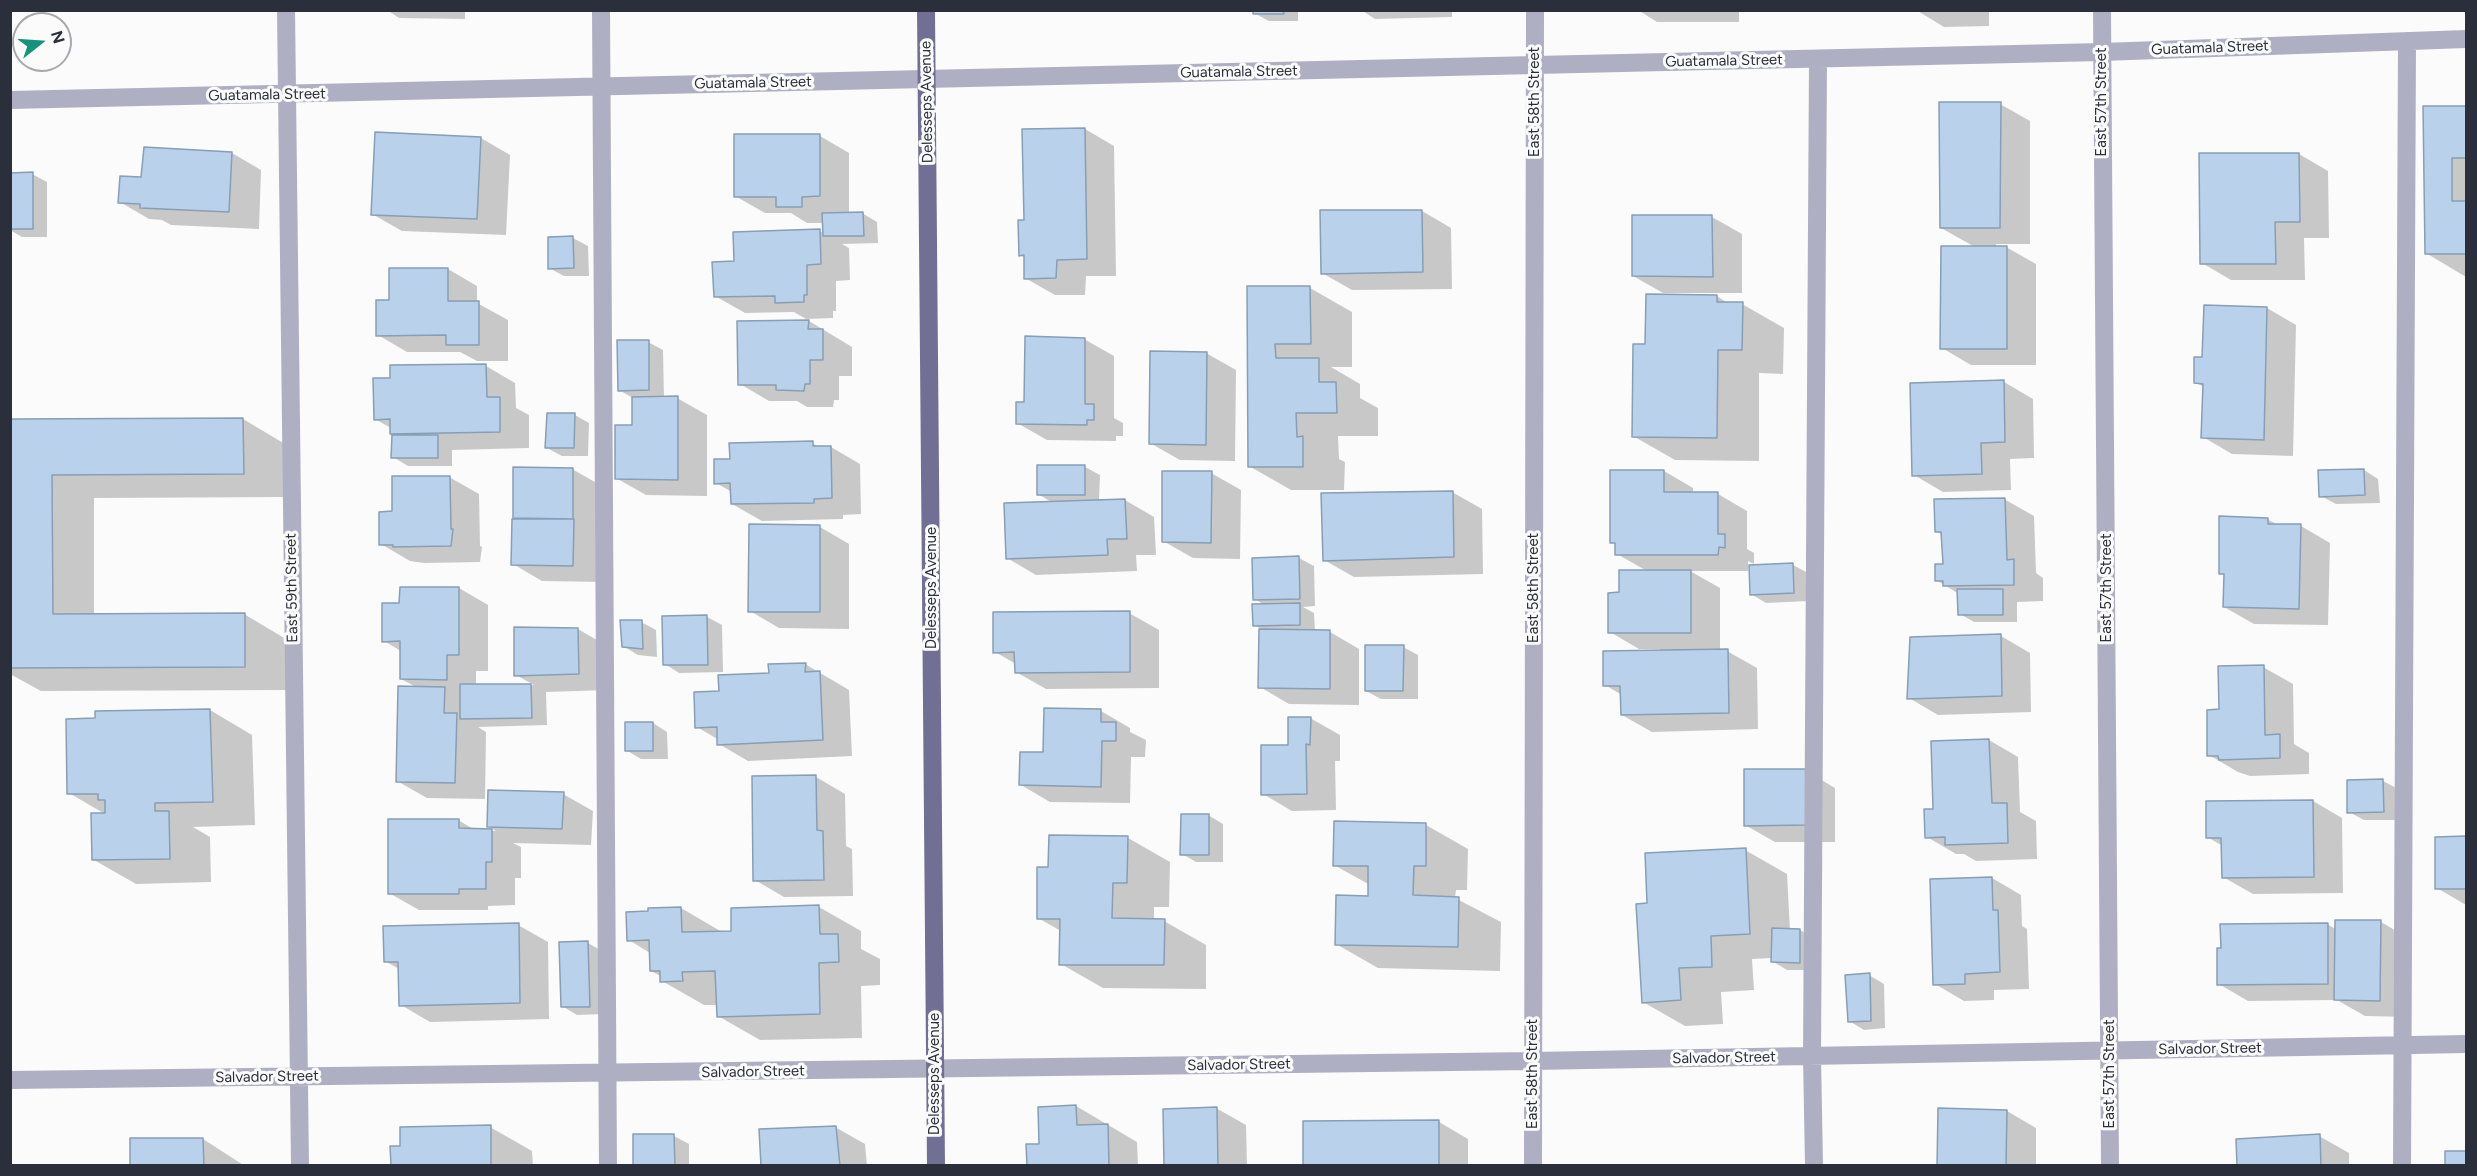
<!DOCTYPE html>
<html>
<head>
<meta charset="utf-8">
<style>
	body { margin:0 }
	#map { position:relative; width:2477px; height:1176px; overflow:hidden; background:#fbfbfb; font-family:Figtree,sans-serif }
	canvas { display:block }
	.frame { position:absolute; inset:0; border:12px solid #2b2f3b; pointer-events:none }
	.north { position:absolute; left:12px; top:12px; width:60px; height:60px; box-sizing:border-box; background:#fbfbfb; border:2px solid #a8a9ae; border-radius:50%; rotate:73deg; font-size:16px; font-weight:700; line-height:24px; text-align:center; color:#2b2f3b }
	.north::after { content:''; display:block; margin:auto; width:21px; height:27px; background:#15937b; clip-path:polygon(50% 0,100% 100%,50% 72%,0 100%) }
</style>
</head>
<body>
<div id="map">
<canvas width="2477" height="1176"></canvas>
<div class="frame"></div>
<div class="north">N</div>
</div>
<script>
const g = document.querySelector('canvas').getContext('2d');
g.lineJoin = 'round';
function fill(path, color) { g.fillStyle = color; g.fill(path, 'evenodd'); }
function strokePath(path, color, width, dash) { g.strokeStyle = color; g.lineWidth = width; g.lineCap = dash ? 'butt' : 'round'; g.setLineDash(dash || []); g.stroke(path); }
function write(font, color, halo, rows, align = 'center') {
  g.font = font + ' Figtree,sans-serif'; g.lineWidth = 6; g.setLineDash([]); g.textBaseline = 'middle'; g.strokeStyle = halo; g.fillStyle = color; for (const [text, x, y, turn = 0] of rows) {
    g.save(); g.translate(x, y); g.rotate((+turn || 0) * Math.PI / 180); g.textAlign = isNaN(turn) ? turn : align; if (halo) g.strokeText(text, 0, 0); g.fillText(text, 0, 0); g.restore();
  }
}
fill(new Path2D(`
	M387,10h78v9l-66,-1z
	M1254,10h44v11h-29l-15,-8z
	M1361,10h91v7l-77,2z
	M1638,10h101v12h-82z
	M1916,10h73v16l-45,1z
	M2000,104l30,17v123h-34v3h10l30,17v101h-65l-29,-17 33,-101 -34,-19z
	M2466,107v170l-40,-24 -1,-145z
	M1085,129l29,17 2,130h-30l-1,19h-30l-30,-17v-20l-5,-3 5,-34z
	M820,136l29,17v61l13,-1 15,9 1,21 -36,1 7,4 1,32 -14,1v30h-3v7l-27,1 -12,-7 -49,1 -30,-17 21,-33 84,-32 4,3v-11h-17l-16,-10h-26l-30,-17z
	M481,138l29,17 -4,80 -104,-4 -30,-17z
	M232,153l29,17 -2,59 -88,-4 -9,-5 -13,-1 -29,-17 23,-23z
	M2299,154l29,17 1,67h-25l1,42h-74l-29,-17z
	M10,174h22l15,8v55h-25l-12,-7z
	M1422,211l29,17 1,61 -100,1 -30,-17z
	M1633,217h79l30,17v59h-79l-30,-17z
	M573,238l15,8 1,30h-25l-15,-8z
	M448,269l29,17v17l31,17v41h-31l-17,-9h-53l-29,-17 13,-34z
	M1248,287l62,1 42,24v55h-21l29,17v14l18,10v28h-40l1,23 6,3 -1,28h-53l-42,-24z
	M1717,296l12,8h13l42,24 -1,46 -24,-1v88l-84,-1 -42,-24 14,-91z
	M2267,308l29,17 -3,131 -61,-2 -29,-17 1,-50 -9,-5z
	M809,321l43,26v29h-13v24h-5l-1,7h-26l-10,-6h-28l-29,-17z
	M1084,339l30,17v62l9,5v13h-7v5l-69,-1 -30,-17 8,-19z
	M648,342l15,8 1,48h13l30,17v81l-61,-1 -30,-17 17,-52v-28l-14,-8z
	M1206,353l30,17 -1,91 -55,-1 -30,-17z
	M486,366l29,17 1,25 13,7v33l-77,2v16h-44l-15,-9 -2,-29 -16,-9 17,-39z
	M2004,382l29,17 1,59 -24,1 1,31 -68,2 -29,-17z
	M575,415l14,8 -1,33h-26l-15,-8z
	M243,419l42,25 1,53 -192,1v117l150,-1 42,25v51l-245,1 -31,-17v-253z
	M812,443l9,5 10,-1 29,17 1,50 -18,1v4l-81,2 -30,-17v-12l-16,-9 15,-23z
	M1085,467l15,8 -1,26 26,-1 29,17 2,38h-20l1,16 -101,4 -29,-17 46,-55 -15,-9z
	M514,469h58l30,17 1,96 -61,-1 -29,-17z
	M2364,470l14,9 2,24 -44,1 -15,-8z
	M1664,471l29,17v6h25l29,17v38l7,4v11l-6,-3v10h-58l30,17v63h7l30,17 1,61 -106,3 -30,-17v-20l-17,-10 55,-33v-3h-21l-29,-17 11,-38 26,-23 -30,-17v-9l-5,-3z
	M1211,473l30,17 -1,69 -47,-1 -30,-17z
	M449,477l30,17 1,52 2,1 -2,15 -56,1 -14,-2 -29,-17 13,-31z
	M1452,492l30,17 1,65 -129,3 -30,-17z
	M2004,499l30,17 2,57 7,5v23l-26,1v20h-43l-14,-8 -1,-20 -23,-14 8,-15 -1,-30 -7,-4z
	M2267,519l11,6 23,1 29,17 -2,82 -74,-1 -30,-17 1,-31 -5,-3z
	M820,527l29,17v85l-70,-1 -29,-17z
	M1299,558l15,8 1,40 -12,1 11,6 1,19h15l29,17v56l-70,-1 -29,-17 5,-56 -11,-6 12,-19 -11,-7z
	M1793,565l15,8v28l-42,2 -15,-9z
	M459,588l29,17v66h-12v15l58,-1 -18,-10 62,-46 29,17 1,44 -62,2 1,33 -69,2 8,5 -1,67 -58,-1 -30,-17 21,-93 -17,-9v-28l-17,-10 17,-37z
	M1129,613l30,17v58l-113,1 -30,-17v-8l-21,-12z
	M707,617l15,8 1,47 -44,1 -14,-9z
	M641,622l15,8 1,27 -19,-2 -15,-9z
	M2001,636l29,17 1,59 -93,3 -29,-17z
	M1403,647l15,8v44h-37l-15,-8z
	M805,664l44,26 3,66 -104,5 -29,-17v-4l-22,-13 24,-35z
	M2263,667l30,17 1,60 15,9v21l-59,2 -12,-4 -29,-17 11,-45z
	M210,710l42,25 3,90 -62,2 17,10 1,45 -75,2 -42,-24 11,-46 -36,-21 28,-73 -1,-7z
	M1101,711l29,17v4l16,8 -1,17h-14l-1,46 -80,-1 -29,-17 24,-31z
	M1310,718l30,17v26h-5l1,49 -44,1 -29,-17 27,-48z
	M653,723l14,9 1,27h-27l-15,-9z
	M1989,740l29,17 2,55 16,9 1,38 -61,2 -12,-7h-8l-29,-17 8,-27z
	M1806,771l29,17v54h-60l-30,-17z
	M816,777l29,17 1,52 6,3 1,47 -69,1 -29,-17z
	M2383,781l15,8 1,31h-35l-15,-8 -1,-30z
	M563,794l30,17 -2,34 -78,-2 8,4v31h-6v27l-27,1v4h-69l-30,-17 69,-73 17,10 21,1 -8,-5z
	M2313,801l29,17 1,75 -90,1 -30,-17v-31l-16,-9v-34z
	M1208,815l15,9v38h-27l-14,-8z
	M1426,825l42,24 -1,41h-11l-1,8 46,24 -1,49 -122,-3 -42,-24 33,-47 1,-12 -36,-20z
	M1128,838l42,24 -1,45h-15v14h10l42,24v44l-103,-1 -42,-24v-33l-23,-13 12,-49z
	M2466,838v67l-29,-17 -1,-49z
	M1745,850l42,24 3,56h10l15,9v31h-28l-15,-9v-3l-20,1 2,31 -33,2 2,32 -38,2 -42,-24 6,-97z
	M1992,878l29,17 1,31 5,3 2,60 -35,1v10l-30,1 -29,-17z
	M819,907l42,24v18l19,10v26l-19,1 1,52 -102,2 -42,-24v-11h-14l-42,-24v-4l-11,-6 -1,-18 -21,-13 52,-32 41,24h10z
	M2381,922l29,17 -1,78 -44,-1 -28,-16 -89,1 -29,-17 108,-60 10,6z
	M518,925l30,17 1,77 -119,3 -29,-17 -2,-36 -14,-8z
	M588,943l14,8 2,63 -27,1 -15,-9z
	M1869,975l15,9 1,44 -21,2 -15,-9z
	M1076,1106l61,36 1,24h-110l12,-20 -1,-38z
	M1216,1108l30,17 1,41h-81z
	M1940,1110l67,1 29,17v38h-97z
	M1439,1122l29,17v27h-164z
	M490,1127l42,24 1,15h-141l9,-19z
	M835,1127l30,17 2,22h-104z
	M674,1136l15,8v22h-54z
	M2319,1136l30,17v13h-110z
	M203,1139l42,27h-113l-1,-26z`), '#0003');
const building = new Path2D(`
	M1253,10h30l1,4h-31z
	M1939,102h62l-1,126h-60z
	M2423,106h43v52h-14v43h14v53h-41z
	M1085,128l2,131 -30,1 -1,18 -32,1v-24l-5,1 -1,-36h6l-2,-91z
	M375,132l106,5 -4,82 -106,-4z
	M734,134h86v62l-18,1v10h-26v-10h-42z
	M144,147l88,5 -3,60 -89,-4v-4l-22,-1 2,-27 21,1z
	M2199,153h100l1,69h-25l1,42h-76z
	M33,172v57h-23v-56z
	M1320,210h102l1,62 -102,2z
	M863,212l1,24h-41l-1,-23z
	M1632,215h80l1,62 -81,-1z
	M820,229l1,35 -14,1v30h-3v7l-29,1v-7l-61,1 -2,-35 22,-1 -1,-29z
	M573,236l1,32 -26,1v-32z
	M1941,246h66v103h-67z
	M389,268h59v33h31v44h-33v-10l-70,1v-36h13z
	M1247,286h63l1,58h-36l1,14h43v24h17l1,31h-41l1,24 6,-1v31h-55z
	M1646,294l71,1v7h26l-1,48h-24l-1,88 -85,-1 1,-93h12z
	M2204,305l63,2 -3,133 -63,-2 2,-54 -9,-1v-26h8z
	M809,320l-1,9h15v31h-13v24h-5l-1,7 -28,-1v-5h-38l-1,-64z
	M1025,336l60,2v66h9v16h-7v5l-71,-1v-22h8z
	M617,340h32v50l-31,1z
	M1150,351l57,1 -1,93 -57,-1z
	M486,364l1,33h13v35l-110,2v-15l-16,1 -1,-42h17v-13z
	M2004,380l1,62 -24,1 1,31 -70,2 -2,-93z
	M678,396v84l-63,-1v-54h17v-28z
	M547,413h28l-1,35h-29z
	M243,418l1,56 -192,1 1,139 192,-1v54l-235,1v-249z
	M392,435h46v23h-47z
	M813,441v5h18l1,52 -18,1v4l-83,1 -1,-21 -16,1v-25h16l-1,-16z
	M1037,465h48v30h-48z
	M513,467l60,1v51l-60,-1z
	M2364,469l1,26 -46,2 -1,-27z
	M1610,470h54v22h54v42h7v14l-6,-1 -1,8h-103v-12h-5z
	M1162,471h50l-1,72 -49,-1z
	M392,476h58l1,53h2l-2,17 -58,1v-2h-14v-33l13,-1z
	M1453,491l1,66 -131,4 -2,-68z
	M2005,498l2,62 7,-1v26l-71,1v-5h-8v-17h8l-2,-32h-6l-1,-33z
	M1125,499l2,40h-20l1,16 -102,4 -2,-56z
	M2219,516l49,2v6h33l-2,85 -76,-2 1,-33h-5z
	M512,519h62l-1,47 -62,-1z
	M749,524l71,1v87h-72z
	M1299,556l1,43 -47,1 -1,-42z
	M1793,563l1,30 -44,2 -1,-30z
	M1619,570h72v63h-83v-40l11,-1z
	M400,587h59v68h-12v25l-47,-1v-38l-18,1v-39h17z
	M1957,589h46v26h-45z
	M1300,603v22l-47,1 -1,-22z
	M1130,611v61l-115,1 -1,-21 -21,1v-41z
	M707,615l1,50h-45l-1,-49z
	M620,620h22l1,29 -21,-2z
	M514,627l64,1 1,46 -65,2z
	M1259,629l71,1v59l-72,-1z
	M2001,634l1,62 -95,3 3,-62z
	M1365,645h39l-1,46h-38z
	M1728,649l1,64 -108,2 -1,-29h-17v-35z
	M806,663l-1,9 15,-1 3,69 -106,5v-18l-22,1 -1,-36 25,-1 -1,-16 51,-2 -1,-9z
	M2264,665l1,70 15,-1v24l-61,2 -1,-4h-11v-46l12,-1 -1,-43z
	M460,684h71l1,34 -72,1z
	M398,686l47,1 -1,26h13l-2,70 -59,-1z
	M1044,708l57,1v13h15v19h-14l-1,46 -82,-2 1,-33h23z
	M210,709l3,93 -58,1v8h14l1,48 -78,1 -1,-47h14v-13h-7v-6h-31l-1,-75 29,-1v-7z
	M1288,717h23l-1,28 -4,-1 1,50 -46,1v-50h27z
	M625,722h28v29h-28z
	M1989,739l3,64h15l1,40 -63,2v-8l-20,1 -1,-29h9l-2,-68z
	M1744,769h62v56l-62,1z
	M816,775l1,55 6,1 1,49 -71,1 -1,-105z
	M2383,779l1,33 -37,1v-33z
	M488,790l76,2 -2,37 -75,-2z
	M2313,800l1,77 -92,1 -1,-40h-15v-37z
	M1181,814h28v41h-29z
	M388,819h71v9l33,1v33h-6v27h-27v5h-71z
	M1334,821l92,2v43h-12l-1,29 46,2 -1,50 -123,-2 1,-50 32,1v-30h-35z
	M1049,835l79,1 -1,47h-14l-1,35 53,1 -1,46h-105l1,-46h-23v-52h11z
	M2466,836v53h-31v-52z
	M1746,848l4,86 -39,2 1,31 -33,1 2,32 -39,3 -6,-99 11,-1 -2,-50z
	M1992,877l1,33h5l2,62 -35,2v10l-32,1 -3,-106z
	M819,905l1,29h18l1,28 -20,1 1,51 -103,3 -2,-46 -33,1 1,9 -23,1v-11h-10l-1,-31 -22,1 -1,-29 22,-1v-3l33,-1 1,25 49,-1v-23z
	M2335,920h46l-1,81 -46,-1z
	M519,923l1,80 -121,3 -1,-44h-14l-1,-36z
	M2328,923v61l-111,1v-37h4l-1,-24z
	M1772,928l28,1v34l-29,-1z
	M588,941l2,66h-29l-2,-65z
	M1870,973l1,48 -23,1 -3,-47z
	M1076,1105l1,20 31,-1 1,42h-82l-1,-22h13l-1,-37z
	M1217,1107l1,59h-54l-1,-57z
	M1938,1108l69,2 -1,56h-69z
	M1439,1120v46h-136v-45z
	M491,1125v41h-100l-1,-20h10v-19z
	M836,1126l4,40h-79l-2,-37z
	M633,1134h41l1,32h-42z
	M2320,1134l1,32h-84l-1,-27z
	M130,1138h73l1,28h-74z
	M2445,1151h21v15h-21z`);
fill(building, '#b9d1ea');
strokePath(building, '#879eb5', 1.5);
strokePath(new Path2D(`
	M286,10l14,1156
	M601,10l7,1156
	M2102,10l8,1156
	M10,100l2092,-48 364,-13
	M10,1080l1523,-19 933,-17
	M1533,1166l2,-1156
	M1814,1166l-2,-110 6,-997
	M2402,1166l5,-1125`), '#afafc3', 18);
strokePath(new Path2D(`
	M926,10l10,1156`), '#716f93', 18);
write('15px', '#2b2f3b', '#fbfbfb', [
	["Guatamala Street",2210,48,-2],
	["Guatamala Street",1724,61,-1],
	["Guatamala Street",1239,72,-1],
	["Guatamala Street",753,83,-1],
	["Guatamala Street",267,95,-1],
	["Delesseps Avenue",927,102,-91],
	["East 58th Street",1535,102,-90],
	["East 57th Street",2102,102,-90],
	["East 59th Street",292,588,-91],
	["Delesseps Avenue",932,588,-90],
	["East 58th Street",1534,588,-90],
	["East 57th Street",2107,588,-90],
	["Salvador Street",2210,1049,-1],
	["Salvador Street",1724,1058,-1],
	["Salvador Street",1239,1065,-1],
	["Salvador Street",753,1072,-1],
	["Delesseps Avenue",935,1074,-90],
	["East 58th Street",1533,1074,-90],
	["East 57th Street",2110,1074,-90],
	["Salvador Street",267,1077,-1]
]);
</script>
</body>
</html>
